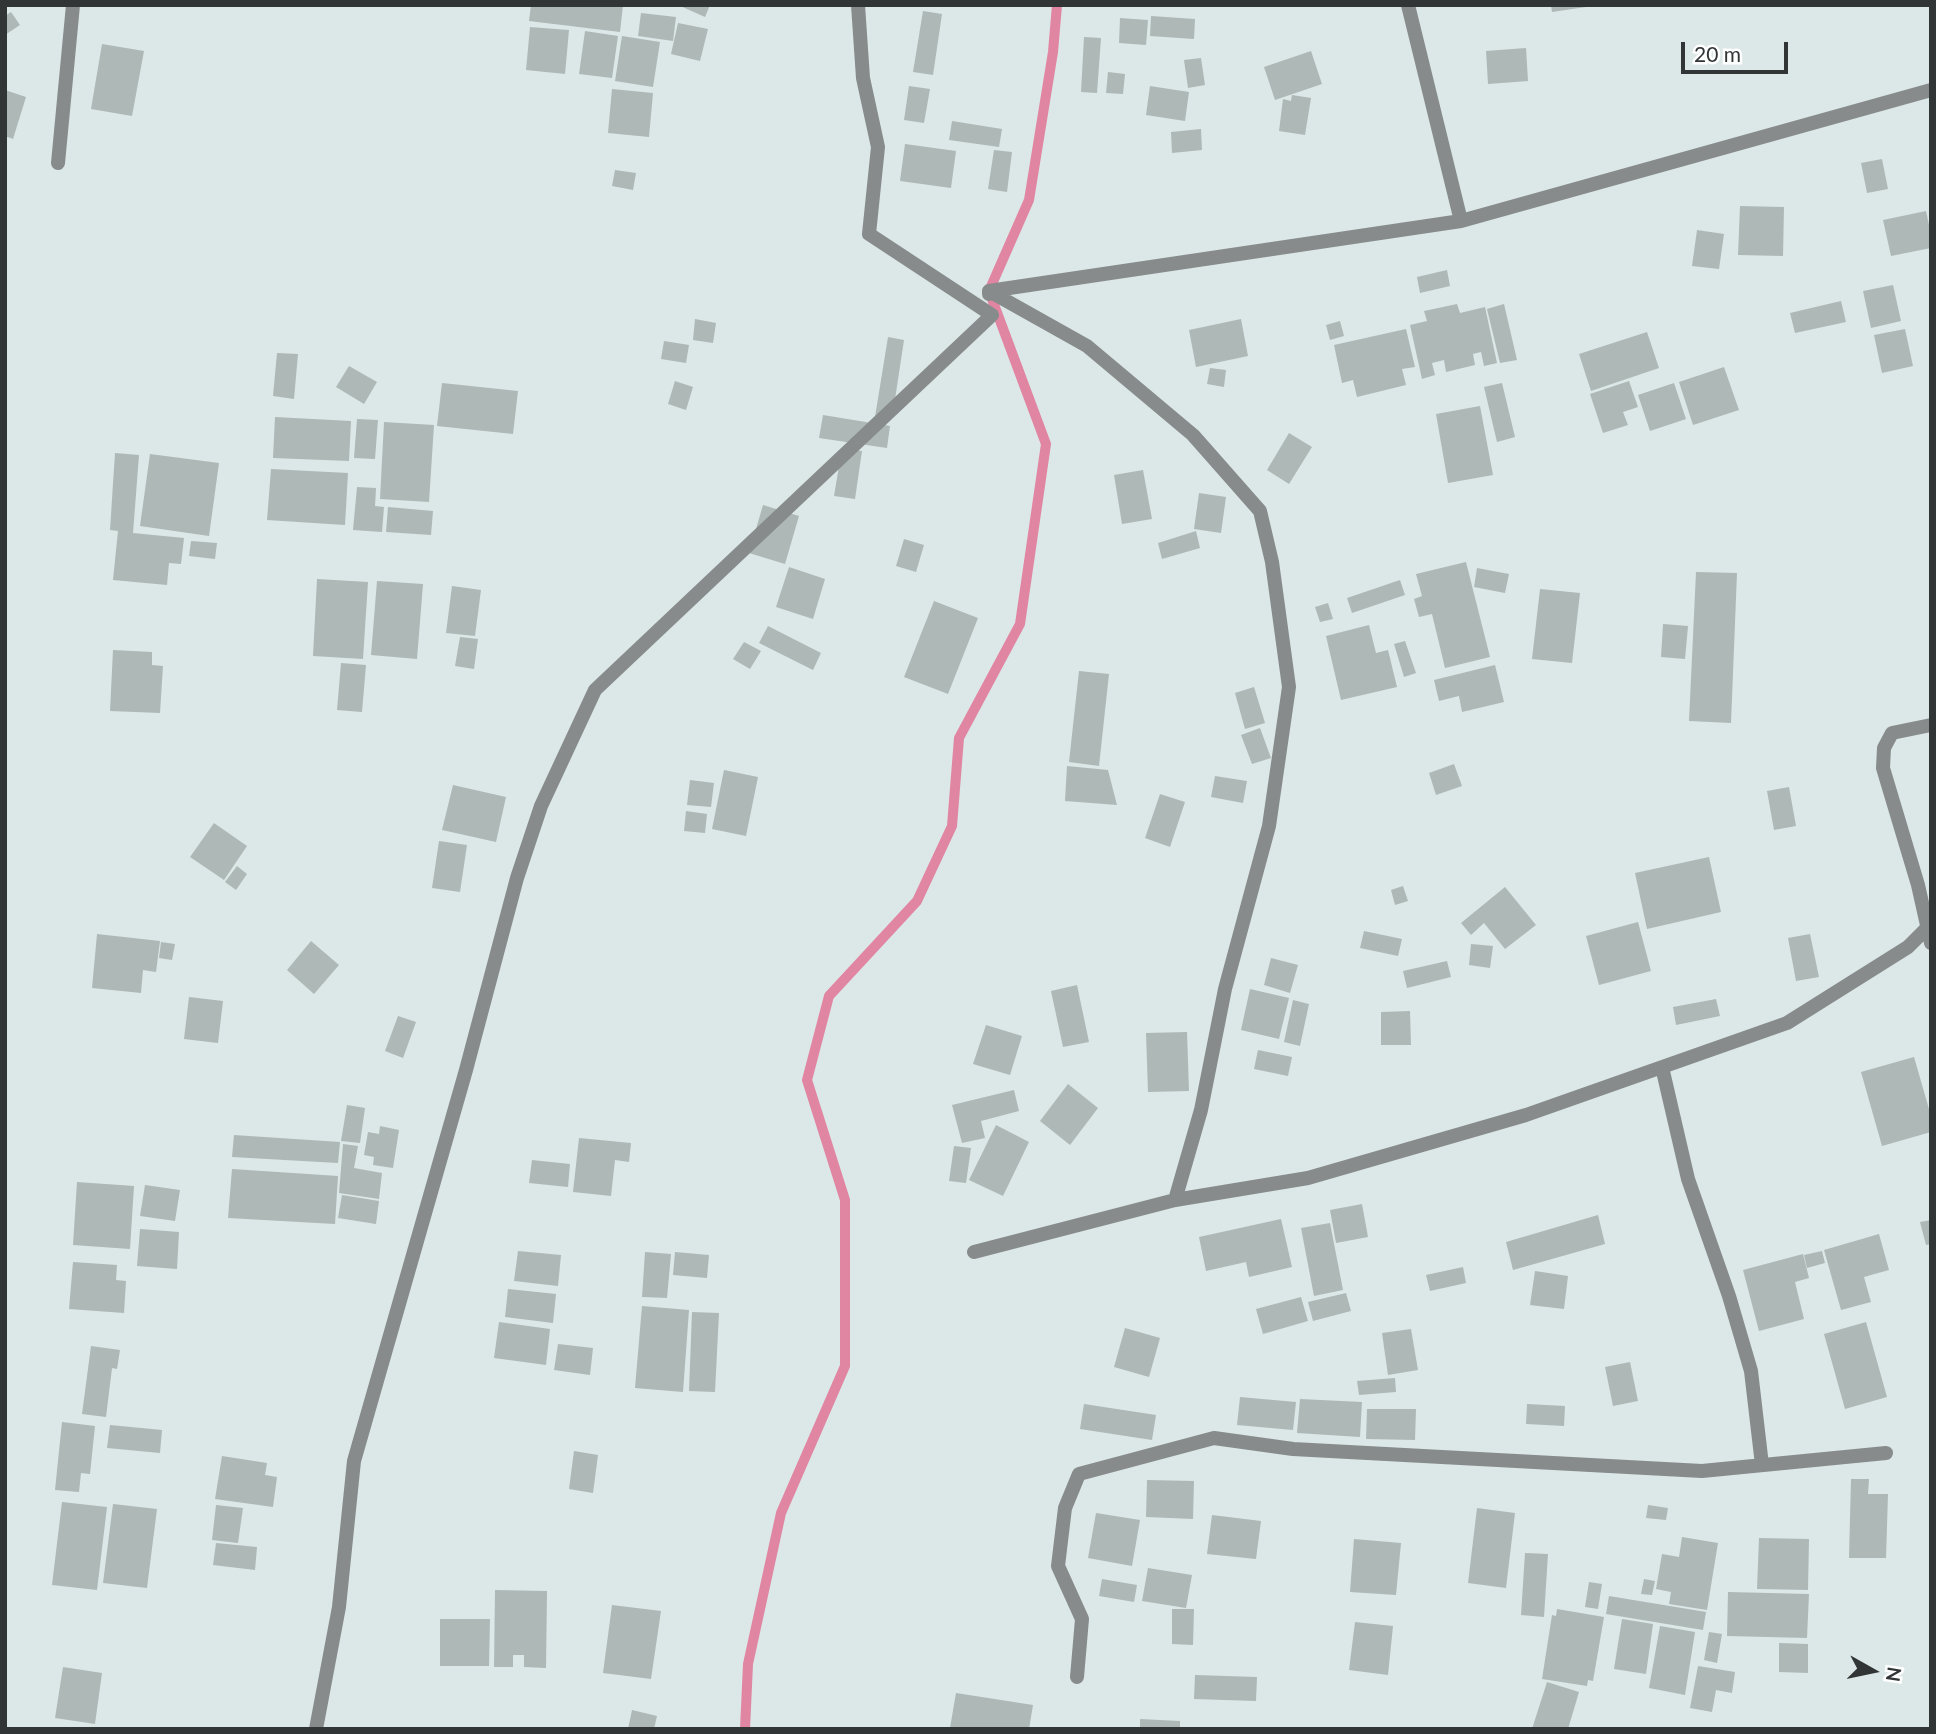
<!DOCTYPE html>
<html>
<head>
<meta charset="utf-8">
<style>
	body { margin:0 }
	#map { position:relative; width:1936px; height:1734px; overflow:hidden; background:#dce7e7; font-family:Lato,sans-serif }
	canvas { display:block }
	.frame { position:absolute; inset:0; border:7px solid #313535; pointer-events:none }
	.north { position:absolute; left:1838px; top:1636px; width:70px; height:70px; -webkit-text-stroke:5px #fff; paint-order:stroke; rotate:99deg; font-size:19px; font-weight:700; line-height:28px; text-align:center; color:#313535 }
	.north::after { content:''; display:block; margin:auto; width:24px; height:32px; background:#313535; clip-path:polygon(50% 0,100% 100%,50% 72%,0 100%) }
	.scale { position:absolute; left:1681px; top:42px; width:107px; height:32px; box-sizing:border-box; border:4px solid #313535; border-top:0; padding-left:9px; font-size:21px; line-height:24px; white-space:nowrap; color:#313535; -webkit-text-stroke:5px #fff; paint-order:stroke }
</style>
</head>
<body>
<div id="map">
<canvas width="1936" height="1734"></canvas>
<div class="frame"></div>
<div class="north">N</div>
<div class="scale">20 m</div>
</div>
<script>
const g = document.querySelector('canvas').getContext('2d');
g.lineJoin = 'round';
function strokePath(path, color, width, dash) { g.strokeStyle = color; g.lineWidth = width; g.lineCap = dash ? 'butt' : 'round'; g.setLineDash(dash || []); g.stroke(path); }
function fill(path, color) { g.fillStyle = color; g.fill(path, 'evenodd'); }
strokePath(new Path2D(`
	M745,1729l3,-65 33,-151 64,-147v-166l-38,-120 22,-84 88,-95 35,-75 7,-88 61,-114 26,-180 -57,-153 40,-91 24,-148 4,-47`), '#e085a2', 10);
fill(new Path2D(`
	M531,5h92l-3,27 -91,-11z
	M678,5h32l-5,12z
	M1551,5h34l1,2 -34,5z
	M923,11l19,3 -9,61 -20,-3z
	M11,12l9,13 -15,10v-19z
	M641,13l35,4 -3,24 -35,-5z
	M1151,16l44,3 -1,20 -44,-3z
	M1120,18l28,2 -2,25 -27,-2z
	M678,23l30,6 -8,32 -29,-7z
	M530,27l39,3 -4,44 -39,-4z
	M585,31l33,5 -6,42 -33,-4z
	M622,36l38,6 -7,45 -38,-6z
	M1084,37l17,1 -4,55 -16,-1z
	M102,44l42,7 -12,65 -41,-7z
	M1526,48l2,33 -40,3 -2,-33z
	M1311,51l11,33 -47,16 -11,-33z
	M1201,58l4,27 -17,3 -4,-28z
	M1108,72l17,2 -2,20 -17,-1z
	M909,86l21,3 -6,34 -20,-3z
	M1150,86l39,6 -4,29 -39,-6z
	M612,89l41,4 -4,44 -41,-4z
	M5,90l21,7 -13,42 -8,-3z
	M1292,95l19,3 -6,37 -26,-4 4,-32 8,2z
	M952,121l50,8 -3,18 -50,-7z
	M1201,129l1,21 -30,3 -1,-21z
	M905,144l51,7 -5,37 -51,-7z
	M994,150l18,2 -5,40 -19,-3z
	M1882,159l6,30 -21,4 -6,-30z
	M615,170l21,3 -3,17 -21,-4z
	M1740,206l44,1 -1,49 -45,-1z
	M1926,211l5,23v14l-40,8 -8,-36z
	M1697,230l27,4 -5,35 -27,-3z
	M1447,270l3,16 -30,7 -3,-16z
	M1893,285l8,36 -30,7 -8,-37z
	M1841,301l5,21 -51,11 -5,-20z
	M1457,304l3,9 25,-6 12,56 -13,3 -3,-14 -8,2 2,11 -29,7 -2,-12 -12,3 3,12 -13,4 -12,-54 17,-4 -3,-10z
	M1504,304l13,56 -17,3 -13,-54z
	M695,319l21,4 -3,20 -20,-3z
	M1241,319l7,37 -52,11 -7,-37z
	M1340,321l4,15 -14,4 -4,-15z
	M1406,329l9,38 -13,2 4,16 -49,12 -4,-17 -11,3 -8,-38z
	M1905,329l8,37 -31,7 -8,-38z
	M1647,332l12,36 -68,23 -12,-37z
	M888,337l16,3 -12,79 -17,-2z
	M664,341l25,4 -3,18 -25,-4z
	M277,353l21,1 -4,45 -21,-3z
	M349,366l28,16 -13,22 -28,-17z
	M1724,367l15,43 -46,15 -14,-43z
	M1210,368l16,2 -2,17 -17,-3z
	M675,381l18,6 -7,23 -18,-6z
	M1629,381l9,26 -15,5 5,13 -25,8 -13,-39z
	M442,383l76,8 -5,43 -76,-8z
	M1502,383l13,54 -18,5 -13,-55z
	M1674,383l12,36 -36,12 -12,-36z
	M1480,406l13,69 -45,8 -12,-69z
	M823,415l67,11 -3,22 -68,-10z
	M275,417l76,4 -2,40 -76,-3z
	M357,419l21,1 -3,39 -21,-1z
	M384,422l50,3 -5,77 -49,-3z
	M1289,433l23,14 -23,37 -22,-14z
	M842,448l20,3 -7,48 -21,-3z
	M115,453l24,2 -6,78 51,5 -3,26 -12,-1 -2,22 -54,-5 5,-49 -8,-1z
	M150,454l69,9 -10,73 -69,-10z
	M271,469l77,4 -3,52 -78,-5z
	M1143,470l9,49 -30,5 -8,-49z
	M357,487l19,1 -1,18 9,1 -2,25 -29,-2z
	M1199,493l27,4 -5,36 -27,-4z
	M763,505l36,11 -14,48 -36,-11z
	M388,507l45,4 -2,24 -45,-3z
	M1196,531l4,17 -38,11 -4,-16z
	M904,539l20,6 -8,27 -20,-6z
	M191,541l26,2 -2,16 -26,-3z
	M1466,562l24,95 -45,11 -13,-54 -13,3 -5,-18 8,-3 -6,-22z
	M789,567l36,12 -12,40 -37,-12z
	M1477,568l32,6 -4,19 -31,-6z
	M1696,572l41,1 -6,150 -42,-2z
	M317,579l51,3 -5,77 -50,-3z
	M1400,580l5,15 -53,18 -5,-15z
	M377,581l46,3 -6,75 -46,-4z
	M452,586l29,4 -6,46 -29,-3z
	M1540,589l40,4 -8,70 -40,-4z
	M934,601l44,17 -30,76 -44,-17z
	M1328,603l5,16 -13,3 -5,-15z
	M1663,624l25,2 -3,33 -24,-2z
	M1369,625l7,28 12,-3 9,37 -56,13 -15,-64z
	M768,626l53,27 -8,17 -54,-27z
	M460,637l18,2 -4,30 -19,-3z
	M1405,641l11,32 -12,4 -10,-33z
	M744,642l17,9 -11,18 -17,-10z
	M113,650l39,2v13l11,1 -3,47 -50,-2z
	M341,663l25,2 -4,47 -25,-2z
	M1495,665l9,37 -42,10 -3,-16 -20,5 -5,-21z
	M1079,671l30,3 -10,92 -30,-4z
	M1254,687l11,36 -20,6 -10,-36z
	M1260,728l11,30 -19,6 -11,-29z
	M1454,764l8,22 -26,9 -7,-22z
	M1067,766l41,4 9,35 -52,-4z
	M724,770l34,7 -12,59 -34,-7z
	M1215,776l32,5 -4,22 -32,-6z
	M690,780l24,3 -3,24 -24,-2z
	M453,785l53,12 -10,45 -54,-12z
	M1789,787l7,39 -22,4 -7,-39z
	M1160,794l25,8 -15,45 -25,-9z
	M686,811l21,3 -2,19 -21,-2z
	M214,823l33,23 -23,34 -34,-23z
	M439,841l28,4 -7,47 -28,-4z
	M1709,857l12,55 -74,17 -12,-56z
	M237,866l10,8 -11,16 -11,-8z
	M1403,886l5,15 -13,4 -4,-15z
	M1505,887l31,38 -31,24 -21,-26 -13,12 -10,-12z
	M1638,922l13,49 -52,14 -13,-49z
	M1364,931l38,8 -4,17 -38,-8z
	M97,934l63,7 -4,31 -13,-2 -2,23 -49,-5z
	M1810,934l9,43 -23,4 -8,-43z
	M311,941l28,24 -25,29 -27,-24z
	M161,942l14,2 -3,16 -13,-2z
	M1471,944l22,2 -3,22 -21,-3z
	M1271,958l27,7 -8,28 -26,-8z
	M1447,961l4,16 -44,11 -4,-17z
	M1077,985l12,57 -26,5 -12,-56z
	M1250,989l39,9 -10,41 -38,-9z
	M189,997l34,4 -5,42 -34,-4z
	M1716,999l4,17 -44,9 -3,-18z
	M1293,1000l16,4 -9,42 -16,-4z
	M1410,1011l1,34h-30v-33z
	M398,1016l18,6 -13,36 -18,-7z
	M986,1025l36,11 -12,39 -37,-11z
	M1187,1032l2,59 -41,1 -2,-59z
	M1258,1050l34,7 -4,19 -34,-7z
	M1914,1057l17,59v16l-49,14 -21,-74z
	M1068,1084l30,24 -28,37 -30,-24z
	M1014,1090l5,21 -38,10 4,17 -23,5 -10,-38z
	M347,1105l18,3 -5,35 -19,-2z
	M996,1125l33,17 -26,54 -34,-16z
	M380,1126l19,4 -6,38 -20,-3 1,-8 -10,-2 4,-23 11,2z
	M234,1135l106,7 -2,21 -106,-6z
	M579,1138l52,5 -2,19 -14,-2 -4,36 -38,-4z
	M343,1144l15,2 -4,22 28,5 -3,26 -40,-6z
	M954,1146l17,2 -5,35 -17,-2z
	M532,1160l38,4 -2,23 -39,-4z
	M232,1169l106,7 -3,48 -107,-6z
	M77,1182l57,4 -4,63 -57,-4z
	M145,1185l35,5 -5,31 -35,-5z
	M342,1195l37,6 -3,23 -38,-6z
	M1362,1204l6,33 -32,6 -6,-33z
	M1598,1215l7,29 -92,26 -7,-28z
	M1281,1219l11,48 -43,10 -3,-15 -40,9 -7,-34z
	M1931,1220v24l-5,1 -6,-23z
	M1330,1223l13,67 -29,6 -13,-68z
	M140,1229l39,3 -2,37 -40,-3z
	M1879,1234l10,36 -25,7 7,25 -30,8 -17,-60z
	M518,1251l43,4 -3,31 -44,-5z
	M1822,1251l3,12 -18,5 -3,-13z
	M645,1252l26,2 -4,44 -25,-1z
	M675,1252l34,3 -2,23 -34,-3z
	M1803,1254l6,24 -14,4 9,37 -45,12 -16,-61z
	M73,1262l44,3 -1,15 10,1 -2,32 -55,-4z
	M1463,1267l3,16 -36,8 -4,-16z
	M1535,1271l33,5 -4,33 -34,-4z
	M508,1289l48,5 -3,29 -48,-6z
	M1346,1293l5,18 -38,10 -5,-19z
	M1301,1297l7,24 -45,13 -7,-25z
	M642,1306l47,4 -6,82 -48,-4z
	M692,1312l27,1 -4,79 -26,-1z
	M499,1322l51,7 -4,36 -52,-7z
	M1866,1322l21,75 -42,12 -21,-75z
	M1125,1328l35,10 -11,39 -35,-10z
	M1411,1329l7,41 -30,5 -6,-42z
	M558,1344l35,4 -3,27 -36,-5z
	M91,1346l29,4 -3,19 -5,-1 -6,49 -24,-3z
	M1630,1362l8,39 -25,5 -8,-39z
	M1395,1378l1,14 -37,3 -2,-14z
	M1240,1397l56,5 -3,28 -56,-5z
	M1300,1399l62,3 -2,35 -63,-4z
	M1084,1404l72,11 -4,25 -72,-11z
	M1527,1404l38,2 -1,20 -38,-2z
	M1367,1409h49l-1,31 -49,-1z
	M62,1422l33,4 -5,48 -9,-1 -2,19 -24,-2z
	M110,1425l52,5 -2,23 -53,-5z
	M574,1451l24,4 -5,38 -24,-4z
	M222,1456l45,7 -2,12 12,2 -4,30 -58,-8z
	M1851,1479h18l-1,15h20l-2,64h-37z
	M1147,1480l47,1 -1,38 -47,-2z
	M62,1502l45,5 -10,83 -45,-5z
	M113,1504l44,5 -10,79 -44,-5z
	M216,1505l27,3 -5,35 -26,-3z
	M1648,1505l20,3 -2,12 -20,-2z
	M1477,1508l38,5 -9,75 -38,-5z
	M1096,1513l44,7 -8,46 -44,-8z
	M1212,1515l49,6 -5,38 -49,-5z
	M1682,1537l36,6 -11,67 -38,-6 2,-12 -15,-3 6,-35 17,3z
	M1759,1538l50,1 -1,51 -51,-1z
	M1354,1539l47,4 -5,52 -46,-3z
	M216,1543l41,4 -2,23 -42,-5z
	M1525,1553l23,1 -4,63 -23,-2z
	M1148,1568l44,7 -6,33 -44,-7z
	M1102,1579l35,6 -3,17 -35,-6z
	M1644,1579l11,2 -3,14 -11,-1z
	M1589,1582l13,2 -4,25 -13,-2z
	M495,1590l52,1 -1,77 -22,-1v-12h-11v12h-19z
	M1728,1592l81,2 -2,44 -80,-2z
	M1609,1596l97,16 -3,18 -97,-16z
	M612,1605l49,6 -10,68 -48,-6z
	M1172,1609h22l-1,36 -21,-1z
	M1557,1609l47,8 -11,64 -5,-1 -1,6 -45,-7 10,-64 4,1z
	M440,1619h50l-1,47h-49z
	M1622,1619l31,5 -7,50 -32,-5z
	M1355,1622l38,4 -5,49 -39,-5z
	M1660,1626l35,6 -10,63 -36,-7z
	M1709,1632l13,2 -5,29 -13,-3z
	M1779,1643l29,1v29l-29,-1z
	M1698,1666l37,6 -3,21 -16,-3 -4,22 -22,-4z
	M63,1667l39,6 -7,51 -40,-6z
	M1195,1675l62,2 -1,24 -62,-2z
	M1547,1682l32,10 -11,37h-36z
	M956,1693l77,12 -4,24 -79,-1z
	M632,1710l25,6 -3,13h-26z
	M1140,1719l40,2v8h-40z`), '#adb8b7');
strokePath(new Path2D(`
	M1408,5l53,216
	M58,163l15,-158
	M989,291l98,55 106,89 67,76 12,51 17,125 -20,139 -44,163 -24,121 -26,90
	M989,294v-3l472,-70 470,-131
	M1931,725l-39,8 -8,15 -1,20 35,117 13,58
	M1662,1067l26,112 41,117 22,75 11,94
	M974,1252l201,-52 133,-22 218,-63 261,-92 121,-76 18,-18
	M1077,1677l5,-58 -24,-53 7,-58 14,-34 135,-36 79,11 409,22 184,-18
	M316,1729l23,-122 15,-146 112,-391 51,-192 24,-72 54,-116 397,-375 -123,-81 9,-87 -15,-69 -5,-73`), '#878b8b', 14);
</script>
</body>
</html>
